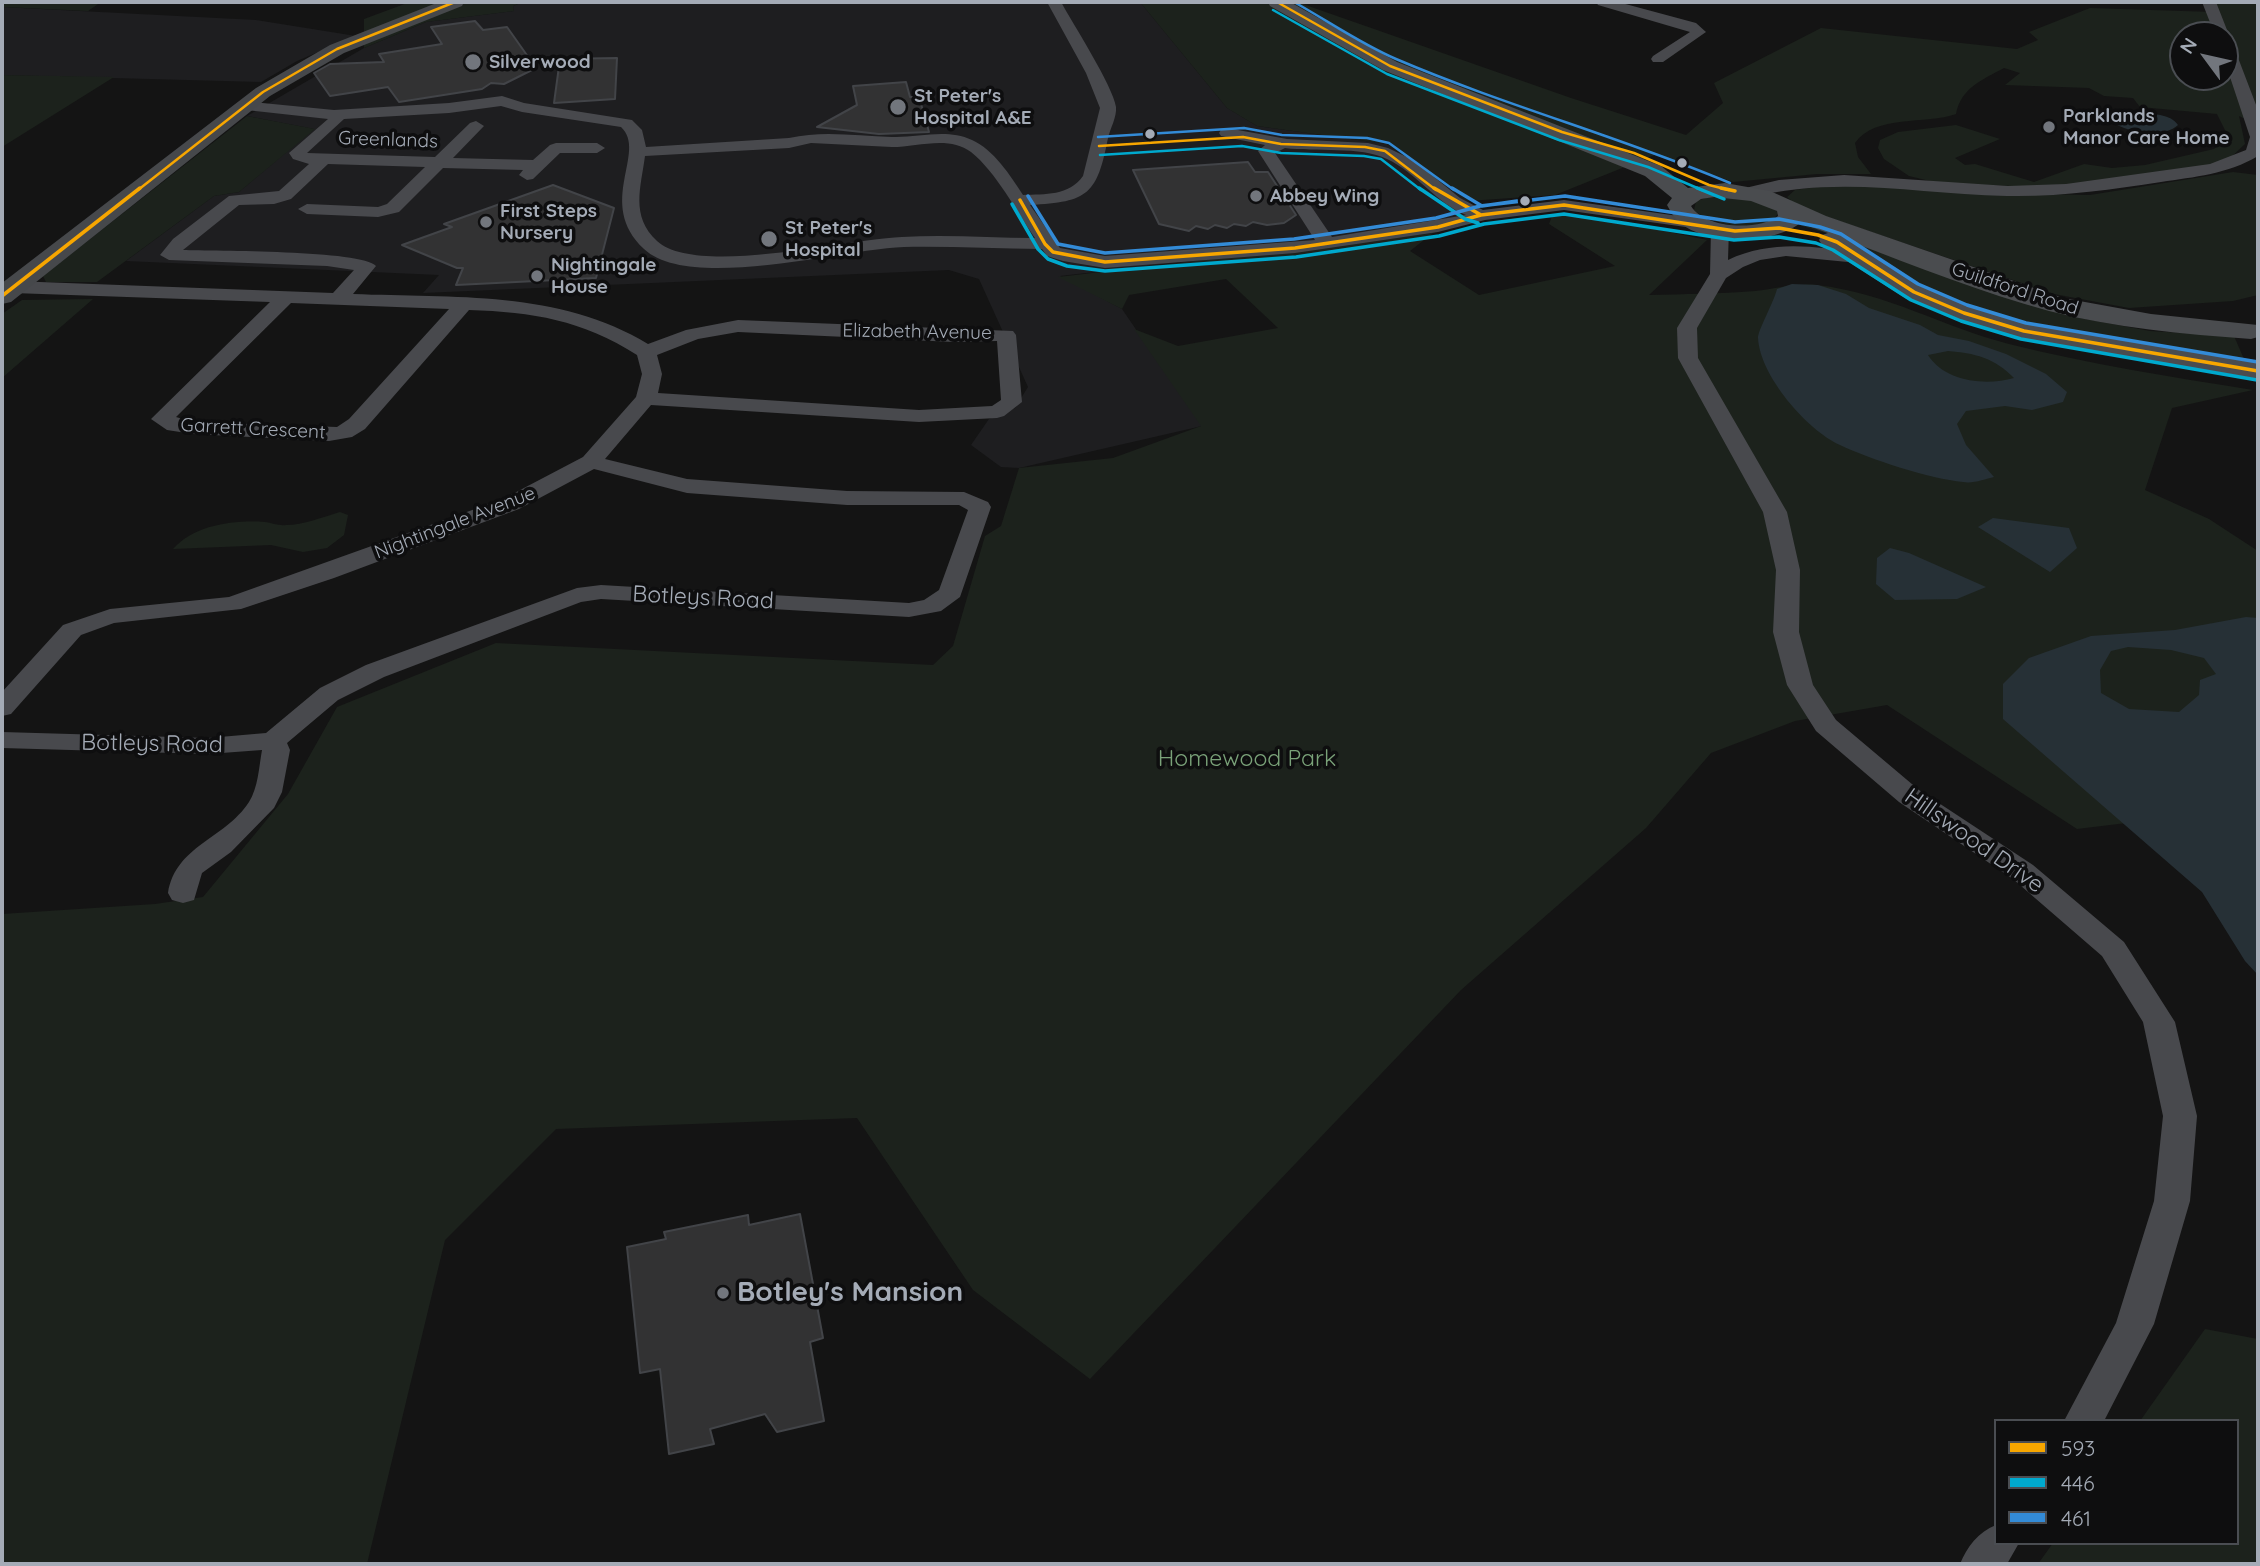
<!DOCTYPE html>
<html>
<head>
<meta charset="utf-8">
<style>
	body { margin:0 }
	#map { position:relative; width:2260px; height:1566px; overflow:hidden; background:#141414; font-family:Quicksand,sans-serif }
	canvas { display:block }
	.frame { position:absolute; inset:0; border:4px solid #a4abb6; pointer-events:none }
	.legend { position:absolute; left:1994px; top:1419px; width:245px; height:126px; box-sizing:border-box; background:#0e0e0f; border:2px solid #4a4d52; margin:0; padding:9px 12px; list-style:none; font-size:21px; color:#a4abb6 }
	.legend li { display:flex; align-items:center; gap:14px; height:35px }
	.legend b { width:35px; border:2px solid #4a4d52 }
	.north { position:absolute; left:2169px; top:21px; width:70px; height:70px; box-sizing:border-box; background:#0e0e0f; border:2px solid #4a4d52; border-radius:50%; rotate:303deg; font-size:19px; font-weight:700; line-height:28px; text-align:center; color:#a4abb6 }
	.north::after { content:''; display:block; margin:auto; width:24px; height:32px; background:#72767d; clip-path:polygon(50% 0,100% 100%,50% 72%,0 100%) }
</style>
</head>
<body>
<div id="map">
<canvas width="2260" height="1566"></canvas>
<div class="frame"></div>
<ul class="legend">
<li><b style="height:9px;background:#f7a600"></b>593</li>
<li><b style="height:9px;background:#00a9ce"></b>446</li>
<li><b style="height:9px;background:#338bd7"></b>461</li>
</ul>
<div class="north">N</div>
</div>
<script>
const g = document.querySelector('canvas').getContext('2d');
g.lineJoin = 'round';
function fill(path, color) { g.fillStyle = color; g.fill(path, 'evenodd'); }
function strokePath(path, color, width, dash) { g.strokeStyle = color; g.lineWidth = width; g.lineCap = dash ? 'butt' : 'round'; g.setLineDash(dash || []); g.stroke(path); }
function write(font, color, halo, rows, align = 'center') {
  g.font = font + ' Quicksand,sans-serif'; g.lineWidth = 7; g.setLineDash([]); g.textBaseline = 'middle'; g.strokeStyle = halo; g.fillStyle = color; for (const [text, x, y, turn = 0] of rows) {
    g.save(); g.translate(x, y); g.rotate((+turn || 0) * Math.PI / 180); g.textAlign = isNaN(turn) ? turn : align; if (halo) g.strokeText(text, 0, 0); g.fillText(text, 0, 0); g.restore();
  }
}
fill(new Path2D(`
	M523,2h617l87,106 30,18 130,18 81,56 13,15 -48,18 -373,43 62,33 80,117 -183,42 -18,-1 -30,-22 18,-26 26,-11 13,-21 -49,-108 -30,-9 -526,23 16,-18 -313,-14 88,-65 25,-4 75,-63 -67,-13 117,-68 62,-26 88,-11 -1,-5z
	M2,7l254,13 100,16 -59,25 -36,21 -259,-7z`), '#1e1e20');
fill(new Path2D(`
	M2,2h99l-13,9 -86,-4z
	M410,2h113l-10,4 1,5 -88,11 -62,26v-29z
	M1140,2h157l274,96 115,37 37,-32 -9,-20 107,-55 196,21 21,-9 -9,-8 61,-24 123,4 -4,-10h49v123l-19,-9 6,28 -19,18 -78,14 -99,11 -107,-3 -33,-8 -25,-17 -6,-11 2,-8 18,-8 58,-7 44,14 -45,19 10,7 10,-1 59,18 50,-18 28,4 33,-3 69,-16 14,-13 -11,-22 -77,-7 -7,-9 -29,-2 -15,-8 -84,-3 15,-12 -16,-5c-22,12 -43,20 -48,46 -30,11 -81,0 -101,29l3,14 13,17h-54l-84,8 -76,-28 -102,41 -87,6 -81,-57 -130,-18 -30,-18zM2183,35h42v42h-42z
	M2,75l112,2 -112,70z
	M247,116l68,13 -76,63 -25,4 -117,86h-51l-3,-6z
	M2233,172l25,3v120l-25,6 -104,7 -75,-14 -230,-78 -27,-10 -10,-9 8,-7 51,-7 136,10 108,2z
	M1716,195l27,1 32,12 3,5c-10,23 -69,12 -84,-3l2,-9z
	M1553,214l40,2 114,24 -58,55c35,-1 70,-1 106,-4 21,-2 40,-8 62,-6 70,8 126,42 192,59 80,20 163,33 244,46l-81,18 -27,82 64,29 49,32v256l-181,22 -190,-124 -92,16 -84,32 -65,75 -185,162 -371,389 -117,-89 -116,-172 -301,11 -111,111 -78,324h-365v-650l153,-10 48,-7 85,-103 49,-87 159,-64 437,22 20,-19 32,-110 16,-10 18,-58 94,-10 88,-32 -67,-97 44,17 100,-18 -52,-49 -97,16 -7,14 -64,-32 375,-44 -23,18 69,44 136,-29 -66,-42z
	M1805,221l264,95 81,15 84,5 10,23 9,6 -205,-34 -46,-13 -63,-24 -54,-28 -40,-27 -46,-14z
	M93,299l-91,79v-64l20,-14z
	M340,512l8,3 -4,20 -17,13 -24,4 -32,-7 -98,4c22,-24 59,-29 92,-27 7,1 14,4 21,3 17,0 37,-8 54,-13z
	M2205,1329l53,10v225h-220l15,-21h184v-122h-97z`), '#1c221c');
fill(new Path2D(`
	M2122,113c16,0 48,-2 56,12 -15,14 -51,8 -67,-4l1,-5z
	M1792,284l26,1 28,9 23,14 51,17 18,10 31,6 37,13 40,20 21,18 -4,10 -31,8 -27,-4 -39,5 -9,13 9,21 28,32c-9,2 -21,7 -31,5 -32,-3 -94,-23 -123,-37 -33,-15 -80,-69 -82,-107 0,-8 16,-36 19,-49zM1948,351c26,2 47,7 66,27 -28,8 -69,4 -86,-23z
	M1993,518l76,10 8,20 -27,24 -72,-45z
	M1890,548l19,5 77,34 -29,12 -62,1 -19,-16 1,-26z
	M2246,617l12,1v357l-13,-14 -43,-69 -199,-173v-35l26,-26 62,-22 84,-6zM2128,647l43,3 33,8 12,16 -16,6 -1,15 -20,17 -50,-3 -28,-16 -1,-23 11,-19z`), '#263036');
const building = new Path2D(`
	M475,21l8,9 24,-3 29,41 -32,16 -13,-1 -9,6 -83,13 -11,-15 -58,9 -16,-23 16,-9 54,-2 -5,-8 63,-10 -11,-17z
	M617,58l-2,41 -61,4 6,-44z
	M906,82l4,15h6l5,7 8,28 -50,2 -62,-7 40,-22 -4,-19z
	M1248,162l7,10h13l28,43 -12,8 -17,2 -14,-3 -7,4 -12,-2 -7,4 -12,-3 -7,4 -12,-3 -7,5 -30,-7 -26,-54z
	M553,185l61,23 -18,70 -140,7 7,-17h-6l-55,-23 50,-18 -8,-3z
	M800,1214l23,124 -13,4 14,79 -47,11 -12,-18 -55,15 4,15 -45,10 -9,-85 -20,4 -13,-126 39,-8 -2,-7 84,-17 1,10z`);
fill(building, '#323233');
strokePath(building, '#424448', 2);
fill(new Path2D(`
	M1047,2h14c12,22 52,84 55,105 1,10 -6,22 -8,31 -11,56 -19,64 -78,67l30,43 45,8 210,-16 -57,-89 7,-6 -44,-9 -2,-3 2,-3 6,-2 60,11 81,4 20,5 25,12 47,38 23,12 81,-10 136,19 9,5 -9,5 -136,-19 -79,10 -47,12 -143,21 -190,15 -42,-7 -16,-5 -5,-7c-46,0 -92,-3 -138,-2 -61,2 -214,45 -260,2 -49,-46 4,-97 -23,-122l-99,-15 -21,-6 -52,7 -105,6 -37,34 128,4 35,-34 6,-2 8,5 -31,32 80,2 17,-15 6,-2h41l8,5 -8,5h-37l-27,26 -6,1 -8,-5 4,-5 -80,-2 -44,44 -21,5 -71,-3 -9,-5 9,-5 71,3 9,-3 38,-37 -97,-3 -37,35 -17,5 -35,1 -56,45c29,1 180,0 193,16l-23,28c100,4 207,-4 295,50l38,-14 52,-10 275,11 3,4 6,67 -18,14 -7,2 -78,4 -268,-17 -46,54 82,20 160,12 117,1 24,10 3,5 -31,90 -19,14 -32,6 -308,-18 -20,3 -197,75 -46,23 -51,43 3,7 -8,42 -8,16 -43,44 -29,21 -8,27 -11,3 -11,-3 -4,-7c8,-48 56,-53 81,-91 9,-14 10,-35 13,-52l-54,4 -206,-6v-16l206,6 58,-5 54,-45 46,-23 211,-77 24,-3 308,18 15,-3 15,-10 29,-80 -9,-5h-112l-160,-12 -93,-24 -75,40 -185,69 -93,31 -127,14 -33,12 -70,79 -9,2v-24l61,-67 47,-16 119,-12 274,-98 80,-42 53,-60 6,-23 -5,-19c-55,-35 -104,-43 -168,-45l-104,119 -13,8 -23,4 -136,-7 -26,-4 -16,-11 119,-117 -257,-9 -9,-6 9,-6 320,12 21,-23 -27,-4 -158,-6 -9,-5 13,-16 56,-43 50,-5 30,-27 -16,-5 -4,-6 39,-34 -91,-10 -3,-3 8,-5 92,9 115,-7 53,-7 22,7 108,17 10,10 4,17 143,-9c34,-8 68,-2 103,-1 26,1 54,-9 80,3 21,9 39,36 51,55 22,-1 46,1 60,-19l17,-68 -14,-35zM811,143c27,1 54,3 81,4 25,0 57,-12 79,5 25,20 46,60 64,86 -44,0 -89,-4 -133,-1 -54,2 -206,40 -245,4 -27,-25 -16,-54 -12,-85l144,-8zM1285,148c31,4 75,-2 102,11 30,14 49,44 79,56l-134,22 -57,-84zM291,303l158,6 -100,110 -12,8 -144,-5 -17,-5zM738,332l216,10 43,-1 4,59 -9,6 -73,4 -261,-17 4,-19 -5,-19 41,-16z
	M1596,2h22l78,21 10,9 -43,30h-10l-2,-3 2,-3 37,-24 -92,-27z
	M2202,2h14l13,33 -2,3 5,4 26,68v46c-30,18 -64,21 -97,26 -51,8 -102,15 -154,14 -93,-2 -166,-21 -260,2l-9,-5 3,-4 38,-9 65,-5 164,11 58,-2 144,-20 36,-14 4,-13 -25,-75v-27h-10z
	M1720,224l9,5 -1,31c43,-20 85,-14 130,-7l9,5 -9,5 -72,-7 -26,4 -17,7 -17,11 -29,50 1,30 89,154 13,58 -1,62 14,53 23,35 83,70 114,75 91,77 51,80 22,94 -7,85 -36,123 -50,97h-40l52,-98 38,-122 9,-85 -20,-94 -41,-66 -89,-77 -114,-77 -83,-71 -29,-46 -14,-53 3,-62 -13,-58 -85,-154 -1,-30 33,-54 1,-45z
	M1996,1525v18h23l-12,21h-47c7,-17 18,-32 36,-39z`), '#48494d');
fill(new Path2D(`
	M439,2h25l-2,4 -118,47 -74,43 -259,206 -9,2v-21l254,-195 74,-43z`), '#46484b');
fill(new Path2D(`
	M1268,2h22l107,60 264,104 27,22 37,-5 45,8 56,25 237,82 88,16 107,11v12l-7,2c-68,-5 -136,-11 -202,-28 -67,-18 -133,-45 -198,-69l72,44 50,21 55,17 230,39v16l-234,-40 -69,-20 -50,-21 -83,-53 -3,-5 3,-5 6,-2 -28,-10c-26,22 -100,23 -124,-4 -4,-4 -6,-9 -9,-14l5,-7 -27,-22 -262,-106 -113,-64zM1714,197l37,4 26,10 1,5c-19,15 -73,13 -87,-10l10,-7z`), '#4a4c4f');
strokePath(new Path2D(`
	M1277,2l113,64 172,66 72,21 75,32 20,5
	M1099,146l144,-9 38,7 84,3 20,4 51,39
	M138,190l125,-98 74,-43 118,-47`), '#f7a600', 2.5);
strokePath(new Path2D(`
	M1434,188l47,27
	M1721,188l14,3
	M1020,200l25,44 8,8 52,10 190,-14 143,-21 43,-12 83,-10 171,26 44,-3 39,7 19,7 77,50 50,21 60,18 234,40
	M2,296l138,-108`), '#f7a600', 3.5);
strokePath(new Path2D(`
	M1273,10l114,64 172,66 89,27 54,23
	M1100,155l142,-9 39,7 83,3 17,3 40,31`), '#00a9ce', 2.5);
strokePath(new Path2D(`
	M1419,188l46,31 13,4
	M1697,188l27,11
	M1012,204l26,45 10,10 19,7 38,5 191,-14 143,-21 45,-12 80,-10 170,26 45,-3 37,6 17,7 78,50 50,21 60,18 236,41`), '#00a9ce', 3.5);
strokePath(new Path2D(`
	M1294,2c34,19 67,42 102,57 110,47 225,78 334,124
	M1098,137l146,-9 38,7 85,3 22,5 65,47`), '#338bd7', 2.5);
strokePath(new Path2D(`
	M1452,188l30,18 35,-5
	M1028,196l30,48 47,9 189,-14 142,-21 44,-12 85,-10 170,26 44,-3 41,8 21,7 77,50 49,21 59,18 232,39`), '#338bd7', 3.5);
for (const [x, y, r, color] of [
	[473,62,9,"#72767d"],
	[898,107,9,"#72767d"],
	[2049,127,7,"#72767d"],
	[1150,134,6,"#a4abb6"],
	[1682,163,6,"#a4abb6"],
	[1256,196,7,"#72767d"],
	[1525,201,6,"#a4abb6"],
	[486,222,7,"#72767d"],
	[769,239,9,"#72767d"],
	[537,276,7,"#72767d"],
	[723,1293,7,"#72767d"]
]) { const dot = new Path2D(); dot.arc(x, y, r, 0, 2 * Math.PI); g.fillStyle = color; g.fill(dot); strokePath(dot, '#0e0e0f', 2.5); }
write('bold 19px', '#a4abb6', '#0e0e0f', [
	["Silverwood",489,62],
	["St Peter's",914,96],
	["Hospital A&E",914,118],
	["Parklands",2063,116],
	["Manor Care Home",2063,138],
	["Abbey Wing",1270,196],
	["First Steps",500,211],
	["Nursery",500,233],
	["St Peter's",785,228],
	["Hospital",785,250],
	["Nightingale",551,265],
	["House",551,287]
], 'left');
write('19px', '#a4abb6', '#0e0e0f', [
	["Greenlands",388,140,2],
	["Guildford Road",2015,289,18],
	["Elizabeth Avenue",917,332,1],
	["Garrett Crescent",253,429,3],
	["Nightingale Avenue",455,523,-21]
]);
write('23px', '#a4abb6', '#0e0e0f', [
	["Botleys Road",703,598,3],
	["Botleys Road",152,744,1],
	["Hillswood Drive",1974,841,35]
]);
write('23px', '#7aa279', '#0e0e0f', [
	["Homewood Park",1247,759]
]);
write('bold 28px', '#a4abb6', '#0e0e0f', [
	["Botley's Mansion",737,1293]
], 'left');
</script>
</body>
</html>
